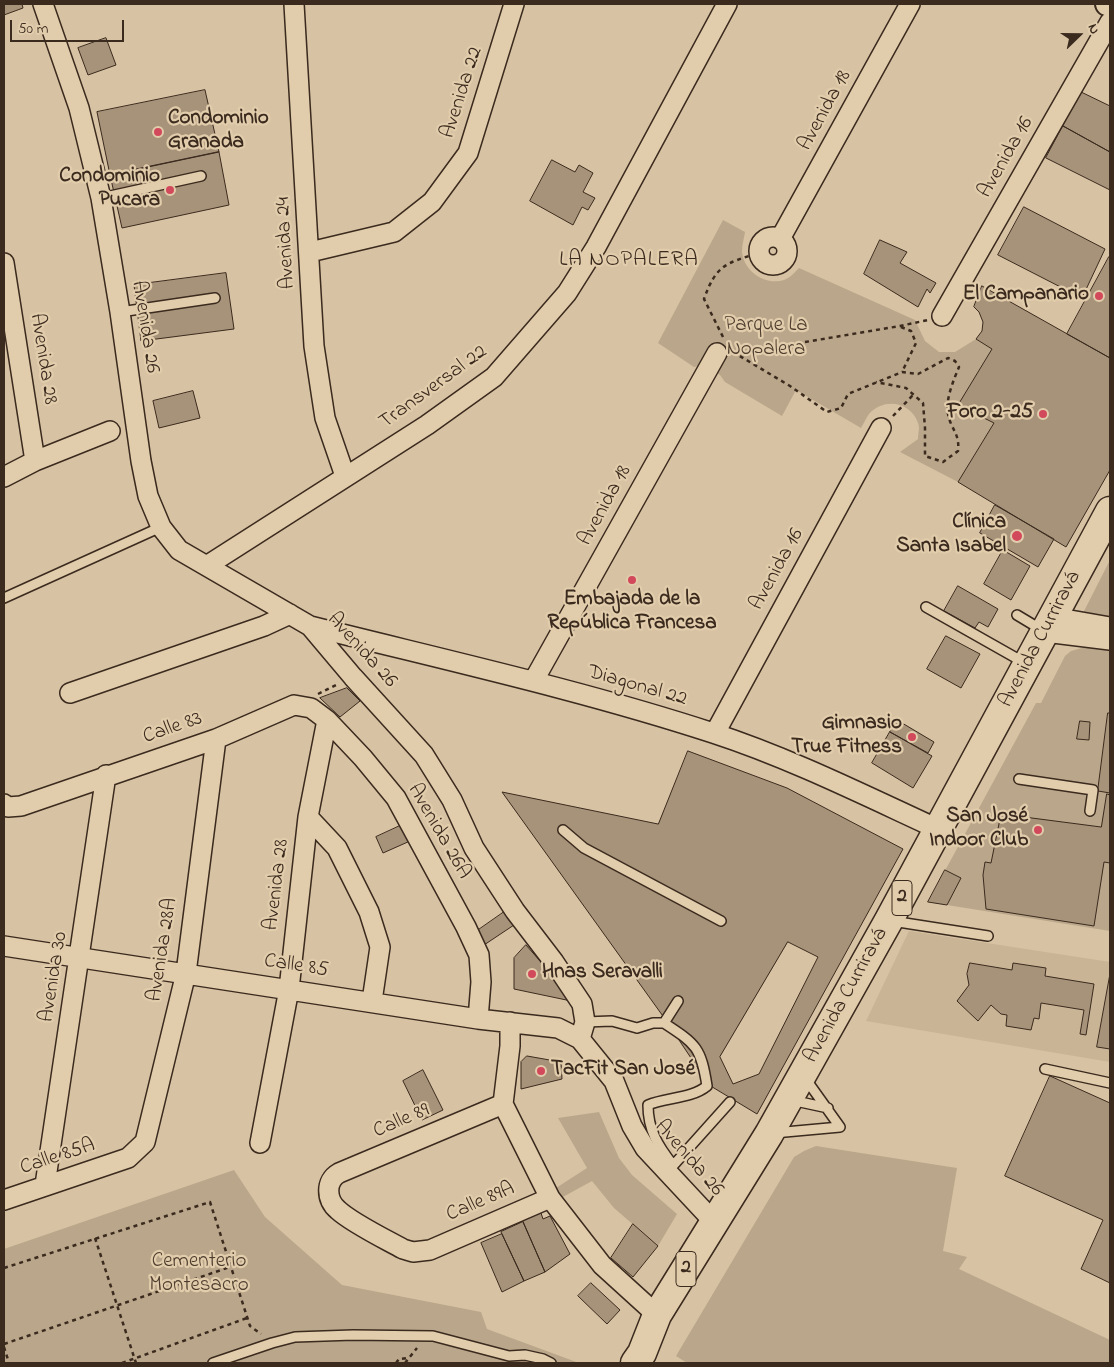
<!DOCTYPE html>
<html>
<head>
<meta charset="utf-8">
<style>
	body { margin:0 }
	#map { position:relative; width:1114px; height:1367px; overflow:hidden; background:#d7c2a3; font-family:"Indie Flower",sans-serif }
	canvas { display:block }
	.frame { position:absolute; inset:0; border:5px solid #3b2a1e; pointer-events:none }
	.north { position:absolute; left:1054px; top:10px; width:50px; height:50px; -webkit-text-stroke:4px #e1ccab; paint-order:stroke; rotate:68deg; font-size:14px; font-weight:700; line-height:20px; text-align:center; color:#3b2a1e }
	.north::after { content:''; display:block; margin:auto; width:18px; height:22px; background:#3b2a1e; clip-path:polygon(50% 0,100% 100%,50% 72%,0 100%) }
	.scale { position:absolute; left:10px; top:20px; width:114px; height:22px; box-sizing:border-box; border:2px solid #3b2a1e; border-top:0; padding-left:6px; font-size:15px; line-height:18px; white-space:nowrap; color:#3b2a1e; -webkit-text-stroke:4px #e1ccab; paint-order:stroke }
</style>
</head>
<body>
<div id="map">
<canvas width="1114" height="1367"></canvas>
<div class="frame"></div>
<div class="north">N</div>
<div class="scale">50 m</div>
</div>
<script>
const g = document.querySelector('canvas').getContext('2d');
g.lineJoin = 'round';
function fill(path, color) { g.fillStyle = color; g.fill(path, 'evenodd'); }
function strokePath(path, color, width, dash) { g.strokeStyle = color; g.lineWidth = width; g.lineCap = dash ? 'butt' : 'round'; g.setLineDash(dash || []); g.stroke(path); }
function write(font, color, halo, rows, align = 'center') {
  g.font = font + ' "Indie Flower",sans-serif'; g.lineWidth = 4.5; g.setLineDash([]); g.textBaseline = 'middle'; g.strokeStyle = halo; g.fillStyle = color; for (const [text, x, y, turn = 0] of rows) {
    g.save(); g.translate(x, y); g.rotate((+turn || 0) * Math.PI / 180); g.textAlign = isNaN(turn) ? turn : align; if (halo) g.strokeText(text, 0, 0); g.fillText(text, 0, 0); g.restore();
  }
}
fill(new Path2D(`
	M909,931l201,31v100l-244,-41z`), '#c9b496');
fill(new Path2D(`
	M723,220l22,12c-1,6 -3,13 -3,19 1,20 23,35 42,29 6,-2 11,-8 15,-12l116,52 10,21 14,11h16l21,-13 16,10 -33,56 35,18 -36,59 -58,-30 18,-13c0,-5 2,-12 0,-16 -7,-21 -34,-26 -49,-9 -3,4 -5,9 -8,14l-65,-38 -14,26 -57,-34 -5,-7 -14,-10 -12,2 -36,-24z
	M1110,560v60l-29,-3z
	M1082,648h28v283l-182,-29 108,-199h5l24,-47 6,-5z
	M599,1112l20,46 13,17 45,39 -19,32 -44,-38 -22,-27 -31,17 -5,-10 31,-20 -29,-50z
	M816,1146l141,22 -14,83 24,6 -8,12 151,71v23h-423l-11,-7 118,-199 10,-6z
	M234,1170l31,47 77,68 139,27 6,17 92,34h-575v-114z`), '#baa68a');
const building = new Path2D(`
	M4,4h18l1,4 -19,7z
	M106,38l10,27 -28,10 -10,-27z
	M205,90l14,62 -109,23 -13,-63z
	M1079,91l31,15v46l-47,-26z
	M1063,126l47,26v38l-64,-32z
	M219,152l10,53 -107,23 -12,-53z
	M552,160l23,12 4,-7 14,8 -10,19 12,6 -7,12 -6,-3 -9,18 -43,-24z
	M1024,207l81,42 -23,49 -84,-43z
	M880,240l27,12 -7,11 36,20 -6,10 -3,-4 -9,18 -54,-33z
	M1109,257l1,1v100l-43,-24z
	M226,273l8,56 -93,12 -7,-56z
	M982,286l128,72v112l-44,77 -108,-65 36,-59 -36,-18 34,-56 -16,-10 6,-8 1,-9 -4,-10 -5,-5z
	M193,391l7,27 -41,10 -6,-27z
	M995,505l59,34 -16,28 -58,-34z
	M1003,550l27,16 -19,34 -27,-16z
	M958,586l40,23 -10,18 -9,-5 -4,6 -31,-17z
	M946,636l34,18 -19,34 -34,-19z
	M347,688l13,13 -20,16 -20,-19z
	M1108,713h2v80l-12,-2z
	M897,720l37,22 -6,11 -38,-21z
	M1080,721l10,1 -1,18 -12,-1z
	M890,732l42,24 -19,32 -41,-25z
	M688,751l99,37 116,61 -146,265 -48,-29 -44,-66 -163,-227 156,32z
	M1107,794l3,1v68l-6,-1 -10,64 -108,-17 -3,-34 2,-13 6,1 10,-49 100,13z
	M402,825l8,16 -27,12 -7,-16z
	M945,870l16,8 -14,27 -19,-3z
	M507,910l7,15 -30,20 -7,-14z
	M788,942l30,15 -59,117 -26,10 -13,-27z
	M526,945l50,57 -62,-13v-31z
	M970,963l42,7 1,-7 33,5 -1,8 49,8 -8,51 -6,-1 4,-24 -43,-7 -2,16 -5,-1 -3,12 -25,-4 1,-11 -6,-1 -10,-9 -13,16 -21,-20 12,-16 -2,-11z
	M1110,974v75l-13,-2z
	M527,1056l34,6 1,17 -41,10v-27z
	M423,1070l20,40 -21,10 -19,-39z
	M1050,1076l60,27v180l-29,-14 22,-49 -98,-44z
	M540,1210l3,9 7,-3 20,38 -25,18 -24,-55z
	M523,1222l22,50 -21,9 -23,-49z
	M633,1224l25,22 -25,31 -22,-19z
	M502,1234l22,47 -22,11 -21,-49z
	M591,1283l29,27 -13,14 -29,-28z`);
fill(building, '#a79379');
strokePath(building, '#3b2a1e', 1);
const service = new Path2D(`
	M101,198l100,-22
	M120,312l95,-14
	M4,598l157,-71
	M926,607l99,56
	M1017,615l25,15
	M1019,779l74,11 -3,21
	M563,830l21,18 137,73
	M892,921l96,15
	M585,1022l27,-1 25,7 16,-5h11
	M1045,1069l65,14
	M791,1100l37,8
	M774,1133l66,-6 -35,-49
	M673,1165c-15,-19 -25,-35 -25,-60 18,-8 43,-6 59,-19 -6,-39 -11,-42 -43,-63l14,-22
	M670,1169l60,-67
	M213,1363l59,-20 23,-6 58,-2 80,1 76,20 16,-1 18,4 8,4`);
const minor = new Path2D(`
	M43,4l36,104 22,90 19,114 21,149 7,35 13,31 18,23 131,76 43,51 71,78 28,45 22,48 41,63 39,51 28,42 3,18 -5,17
	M294,4l20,342 11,72 20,58
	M759 251a14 14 0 1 1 28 0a14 14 0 1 1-28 0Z
	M780,239l130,-235
	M310,252l84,-20 38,-30 36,-49 46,-149
	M4,263l31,198
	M942,316l168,-294
	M4,477l31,-16 75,-30
	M208,565l219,-140 67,-48 73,-84 29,-46 131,-243
	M1053,617l57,10
	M310,626c135,34 271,64 403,107 77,25 153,63 227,97
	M1045,632l65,8
	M534,680l183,-327
	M70,693l194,-67 26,-12
	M715,733l166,-305
	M4,804l4,3 13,-1 195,-67 78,-34 17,3 16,12 36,38 33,40 70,129 13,28 2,27 -3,37
	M308,817l29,31 32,64 11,35 -8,54
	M4,946l474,73 80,9 22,11 34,42 18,45 13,22 70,75
	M510,1022v24l-7,58 47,94 52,67 55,50
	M503,1104l-164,69c-14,8 -13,27 -1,37 14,13 47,29 65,39l10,3 17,-2 120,-52
	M260,1143l29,-154 19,-172 19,-97
	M45,1185l61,-410
	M4,1200l124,-42 17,-16 41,-169 30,-234`);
const tertiary = new Path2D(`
	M1107,4l3,1`);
const trunk = new Path2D(`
	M635,1363l7,-10 15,-38 112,-181 120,-214 221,-409`);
strokePath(service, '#3b2a1e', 12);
strokePath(minor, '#3b2a1e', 22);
strokePath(tertiary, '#3b2a1e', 26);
strokePath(trunk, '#3b2a1e', 31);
strokePath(new Path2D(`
	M901,327l10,4 5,12 -14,29
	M723,337l-19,-38c12,-34 22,-36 55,-46
	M733,352l57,34 37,26 14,-4 7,-14 54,-22 16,2 30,-16 7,3 4,6c-5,12 -14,33 -11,47 3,16 12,19 10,37l-15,11 -18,-6v-28l-2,-25 -17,-15 -30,-6
	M734,354l166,-28 28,-6
	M893,416l20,-21
	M318,694l20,-10
	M95,1238l41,125
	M4,1268l206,-66 40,124 11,8
	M4,1344l226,-77
	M4,1347l5,16
	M122,1363l125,-45
	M396,1363l3,-4 9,-1
	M405,1363l12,-15`), '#3b2a1e', 2.5, [4, 4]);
strokePath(service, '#e1ccab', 9);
strokePath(minor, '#e1ccab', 19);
strokePath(tertiary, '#e1ccab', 22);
strokePath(trunk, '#e1ccab', 28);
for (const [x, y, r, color] of [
	[158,132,5,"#d1495b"],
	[170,190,5,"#d1495b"],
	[1099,296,5,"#d1495b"],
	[1043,414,5,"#d1495b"],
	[1017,536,6,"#d1495b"],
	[632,580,5,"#d1495b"],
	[912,737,5,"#d1495b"],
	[1038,830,5,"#d1495b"],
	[532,974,5,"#d1495b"],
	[541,1071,5,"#d1495b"]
]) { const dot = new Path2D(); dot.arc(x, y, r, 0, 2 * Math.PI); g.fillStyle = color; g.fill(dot); strokePath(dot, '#e1ccab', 2); }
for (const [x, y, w] of [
	[902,898,20],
	[686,1269,20]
]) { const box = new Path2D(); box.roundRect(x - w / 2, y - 17.5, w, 35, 4); g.fillStyle = '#e1ccab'; g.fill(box); strokePath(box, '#3b2a1e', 1); }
write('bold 20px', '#3b2a1e', null, [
	["2",902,898],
	["2",686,1269]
]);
write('21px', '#3b2a1e', '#e1ccab', [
	["Avenida 22",463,93,-72],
	["Avenida 18",826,111,-61],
	["Avenida 16",1007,158,-60],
	["Avenida 24",287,243,-93],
	["Avenida 26",144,327,81],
	["Avenida 28",42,359,81],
	["Transversal 22",434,388,-36],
	["Avenida 18",606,506,-61],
	["Avenida 16",778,570,-61],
	["Avenida Curriravá",1041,640,-62],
	["Avenida 26",361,651,48],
	["Diagonal 22",637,687,16],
	["Calle 83",173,729,-19],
	["Avenida 26A",438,832,60],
	["Avenida 28",278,885,-83],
	["Avenida 28A",164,950,-81],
	["Calle 85",296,967,9],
	["Avenida 30",55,977,-81],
	["Avenida Curriravá",847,996,-61],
	["Calle 89",402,1122,-23],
	["Calle 85A",58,1158,-18],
	["Avenida 26",688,1159,49],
	["Calle 89A",481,1203,-23]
]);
write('bold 21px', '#3b2a1e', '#e1ccab', [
	["Condominio",168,120,"left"],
	["Granada",168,144,"left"],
	["Condominio",160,178],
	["Pucara",160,202],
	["El Campanario",1089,296],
	["Foro 2-25",1033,414],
	["Clínica",1006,524],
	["Santa Isabel",1006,548],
	["Embajada de la",632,601,"center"],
	["República Francesa",632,625,"center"],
	["Gimnasio",902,725],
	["True Fitness",902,749],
	["San José",1028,818],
	["Indoor Club",1028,842],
	["Hnas Seravalli",542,974,"left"],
	["TacFit San José",551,1071,"left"]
], 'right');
write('21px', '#4e3d2e', '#e1ccab', [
	["Parque La",766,327],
	["Nopalera",766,351],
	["Cementerio",199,1263],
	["Montesacro",199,1287]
]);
g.letterSpacing = '1px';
write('22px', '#3b2a1e', '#e1ccab', [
	["LA NOPALERA",629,261]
]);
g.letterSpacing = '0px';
</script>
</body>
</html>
